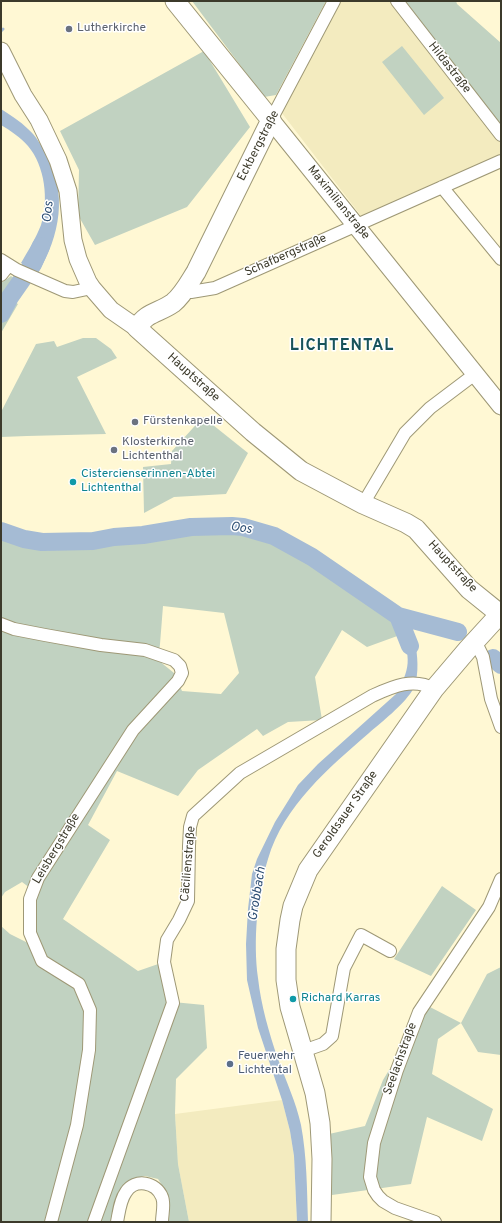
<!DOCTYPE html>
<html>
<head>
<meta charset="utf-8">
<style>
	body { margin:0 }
	#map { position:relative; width:502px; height:1223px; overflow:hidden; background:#fff8d4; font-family:Overpass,sans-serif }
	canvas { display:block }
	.frame { position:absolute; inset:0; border:2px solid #3c3a2b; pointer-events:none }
</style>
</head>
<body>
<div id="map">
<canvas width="502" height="1223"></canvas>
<div class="frame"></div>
</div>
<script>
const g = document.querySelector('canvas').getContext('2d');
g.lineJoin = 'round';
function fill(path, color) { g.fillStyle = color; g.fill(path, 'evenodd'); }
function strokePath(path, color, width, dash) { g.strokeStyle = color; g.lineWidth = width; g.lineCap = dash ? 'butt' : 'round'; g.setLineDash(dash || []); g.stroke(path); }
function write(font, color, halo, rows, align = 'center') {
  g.font = font + ' Overpass,sans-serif'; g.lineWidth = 3; g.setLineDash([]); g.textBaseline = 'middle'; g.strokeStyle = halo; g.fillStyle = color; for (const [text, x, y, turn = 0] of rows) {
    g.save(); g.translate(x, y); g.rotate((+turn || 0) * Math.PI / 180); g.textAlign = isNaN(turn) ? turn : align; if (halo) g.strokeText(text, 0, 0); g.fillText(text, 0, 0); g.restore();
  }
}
fill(new Path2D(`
	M334,1h63l104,134v26l-136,60 -87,-113z
	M282,1100l8,31 4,25 3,66h-108l-11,-58 -3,-50z`), '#f3ebbf');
fill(new Path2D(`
	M192,1h134l-50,94 -12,2z
	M397,1h59l1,3 44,39v92z
	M402,46l42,52 -20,17 -42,-53z
	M204,51l46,76 -63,80 -92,38 -17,-30 1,-45 -19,-39z
	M11,276l4,3 -9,18 12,7 -17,29v-50z
	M83,338h13l15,11 6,9 -40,19 29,57 -79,2 -26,1v-25l35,-68 18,-3 3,6z
	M203,417l45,36 -22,41 -52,3 -30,16 -1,-46 28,-3 1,-13z
	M241,523l36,9 65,38 54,49 4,16 -33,12 -25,-17 -27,47 7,43 -34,2 -25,14 -6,-7 -59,41 -20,26 -61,-25 -29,54 22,15 -47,79 75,52 26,-9 9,40 31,3 3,43 -31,31 -1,35 3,50 11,58h-20c1,-19 0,-27 -11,-43l-13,-3 -16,4 -9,14 -7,28h-112v-296l9,8 18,9 2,-55 -8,-6 -17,10 -4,6v-371l10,5 31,6 92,-5 53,-8zM163,606l61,7 15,60 -18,21 -39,-3 -8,-18 -16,-13 2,-16z
	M442,886l34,24 -45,66 -37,-17z
	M501,967v88l-23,-3 -17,-29 -23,16 -6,35 61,35 -11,32 -55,-24 -16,67 -79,11 -3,-61 36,-8 18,-46 45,-74 33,17 26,-49z`), '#c1d2c1');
fill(new Path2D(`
	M1,109c9,6 19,12 27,20 8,7 13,16 18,25 22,39 14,82 -8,119l-17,-10c7,-12 15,-25 20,-38 8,-25 4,-59 -13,-79 -8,-9 -17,-15 -27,-21z
	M407,623c3,8 8,17 9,25 2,12 3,32 -4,43 -9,14 -30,31 -43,42 -40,35 -85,72 -101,126 -11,35 -15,83 -10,119 3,27 11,55 20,81 8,22 18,43 23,66 6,32 6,65 7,97h-11l-3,-66 -4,-25 -8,-31 -24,-72 -11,-48 -1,-36 2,-35 4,-35 5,-15 18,-37 23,-37 20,-21 78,-70c17,-29 14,-40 1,-70z`), '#a5bbd4');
strokePath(new Path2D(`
	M1,31l2,-2`), '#a5bbd4', 3);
strokePath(new Path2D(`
	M1,314l9,-17 23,-33 8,-18
	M1,531l23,8 18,3 51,-1 21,-4 29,-2 48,-8 41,-1 11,1 31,9 38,21 86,59 60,16
	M398,616l12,30
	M493,658l8,7`), '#a5bbd4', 18);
const minor = new Path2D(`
	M397,1l104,134
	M271,120l63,-119
	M442,187l59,72
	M1,260l16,10 48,21 8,1 19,-4
	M1,275l8,-10
	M184,291l7,1 24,-4 286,-127
	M363,504l42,-71 25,-25 45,-34
	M1,624l13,5 31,6 56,10 44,5 29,10 6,6 2,7 -4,8 -45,49 -95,148 -8,21v34l12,28 37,23 11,26 -1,40 -12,75 -26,97
	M475,641l8,16 8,42 10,28
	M303,1051l20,-7 9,-8 12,-68 17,-33 29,16
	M94,1222l79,-219 -9,-41 3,-22 12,-20 9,-19 1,-55 1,-19 3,-11 47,-43 132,-77c20,-9 41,-19 62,-7
	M117,1222c2,-10 3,-22 9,-30 9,-14 30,-10 36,5 3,7 0,17 0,25
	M435,1222l-40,-14 -12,-7 -5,-5 -4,-6 -4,-13 4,-34 23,-73 22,-58 70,-105 12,-28`);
const secondary = new Path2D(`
	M1,51l22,44 16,25 19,40 10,31 5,49 5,19 10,23 4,6 19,22 26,18
	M271,120l230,286`);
const primary = new Path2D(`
	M175,1l96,119 -75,152c-7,11 -13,23 -23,31 -14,10 -27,9 -36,25l116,104 48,39 62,33 43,19 10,6 53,60 31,25 -32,35 -34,40 -126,181 -15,36 -3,14 -4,29v31l4,27 25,86 5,30 2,36 -1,63`);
strokePath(minor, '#9e9876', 14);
strokePath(secondary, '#9e9876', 19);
strokePath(primary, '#9e9876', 21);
strokePath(minor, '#fff', 12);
strokePath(secondary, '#fff', 17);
strokePath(primary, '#fff', 19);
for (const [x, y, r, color] of [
	[69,29,4,"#6b7280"],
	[135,422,4,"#6b7280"],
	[114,450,4,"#6b7280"],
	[73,482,4,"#0f9aa8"],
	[293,999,4,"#0f9aa8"],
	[230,1064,4,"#5c6f8a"]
]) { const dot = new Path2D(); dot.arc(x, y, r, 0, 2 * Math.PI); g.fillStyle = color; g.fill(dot); strokePath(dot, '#fff', 1.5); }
write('12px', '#5b616d', '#fff', [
	["Lutherkirche",77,29],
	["Fürstenkapelle",143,422],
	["Klosterkirche",122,443],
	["Lichtenthal",122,457]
], 'left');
write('12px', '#3c3a2b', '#fff', [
	["Hildastraße",449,68,52],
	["Eckbergstraße",259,146,-63],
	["Maximilianstraße",338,203,51],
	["Schafbergstraße",286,256,-24],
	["Hauptstraße",193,378,42],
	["Hauptstraße",452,567,47],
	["Geroldsauer Straße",346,815,-55],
	["Leisbergstraße",57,849,-59],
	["Cäcilienstraße",189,864,-85],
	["Seelachstraße",401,1059,-70]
]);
write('12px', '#0d838f', '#fff', [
	["Cistercienserinnen-Abtei",81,475],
	["Lichtenthal",81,489],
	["Richard Karras",301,999]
], 'left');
write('12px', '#4e5e75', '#fff', [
	["Feuerwehr",238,1057],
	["Lichtental",238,1071]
], 'left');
write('italic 13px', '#2f5075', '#fff', [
	["Oos",49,212,-84],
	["Oos",241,529,8],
	["Grobbach",258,894,-81]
]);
g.letterSpacing = '1px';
write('bold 16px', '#18535a', '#fff', [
	["LICHTENTAL",342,347]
]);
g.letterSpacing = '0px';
</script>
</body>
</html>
